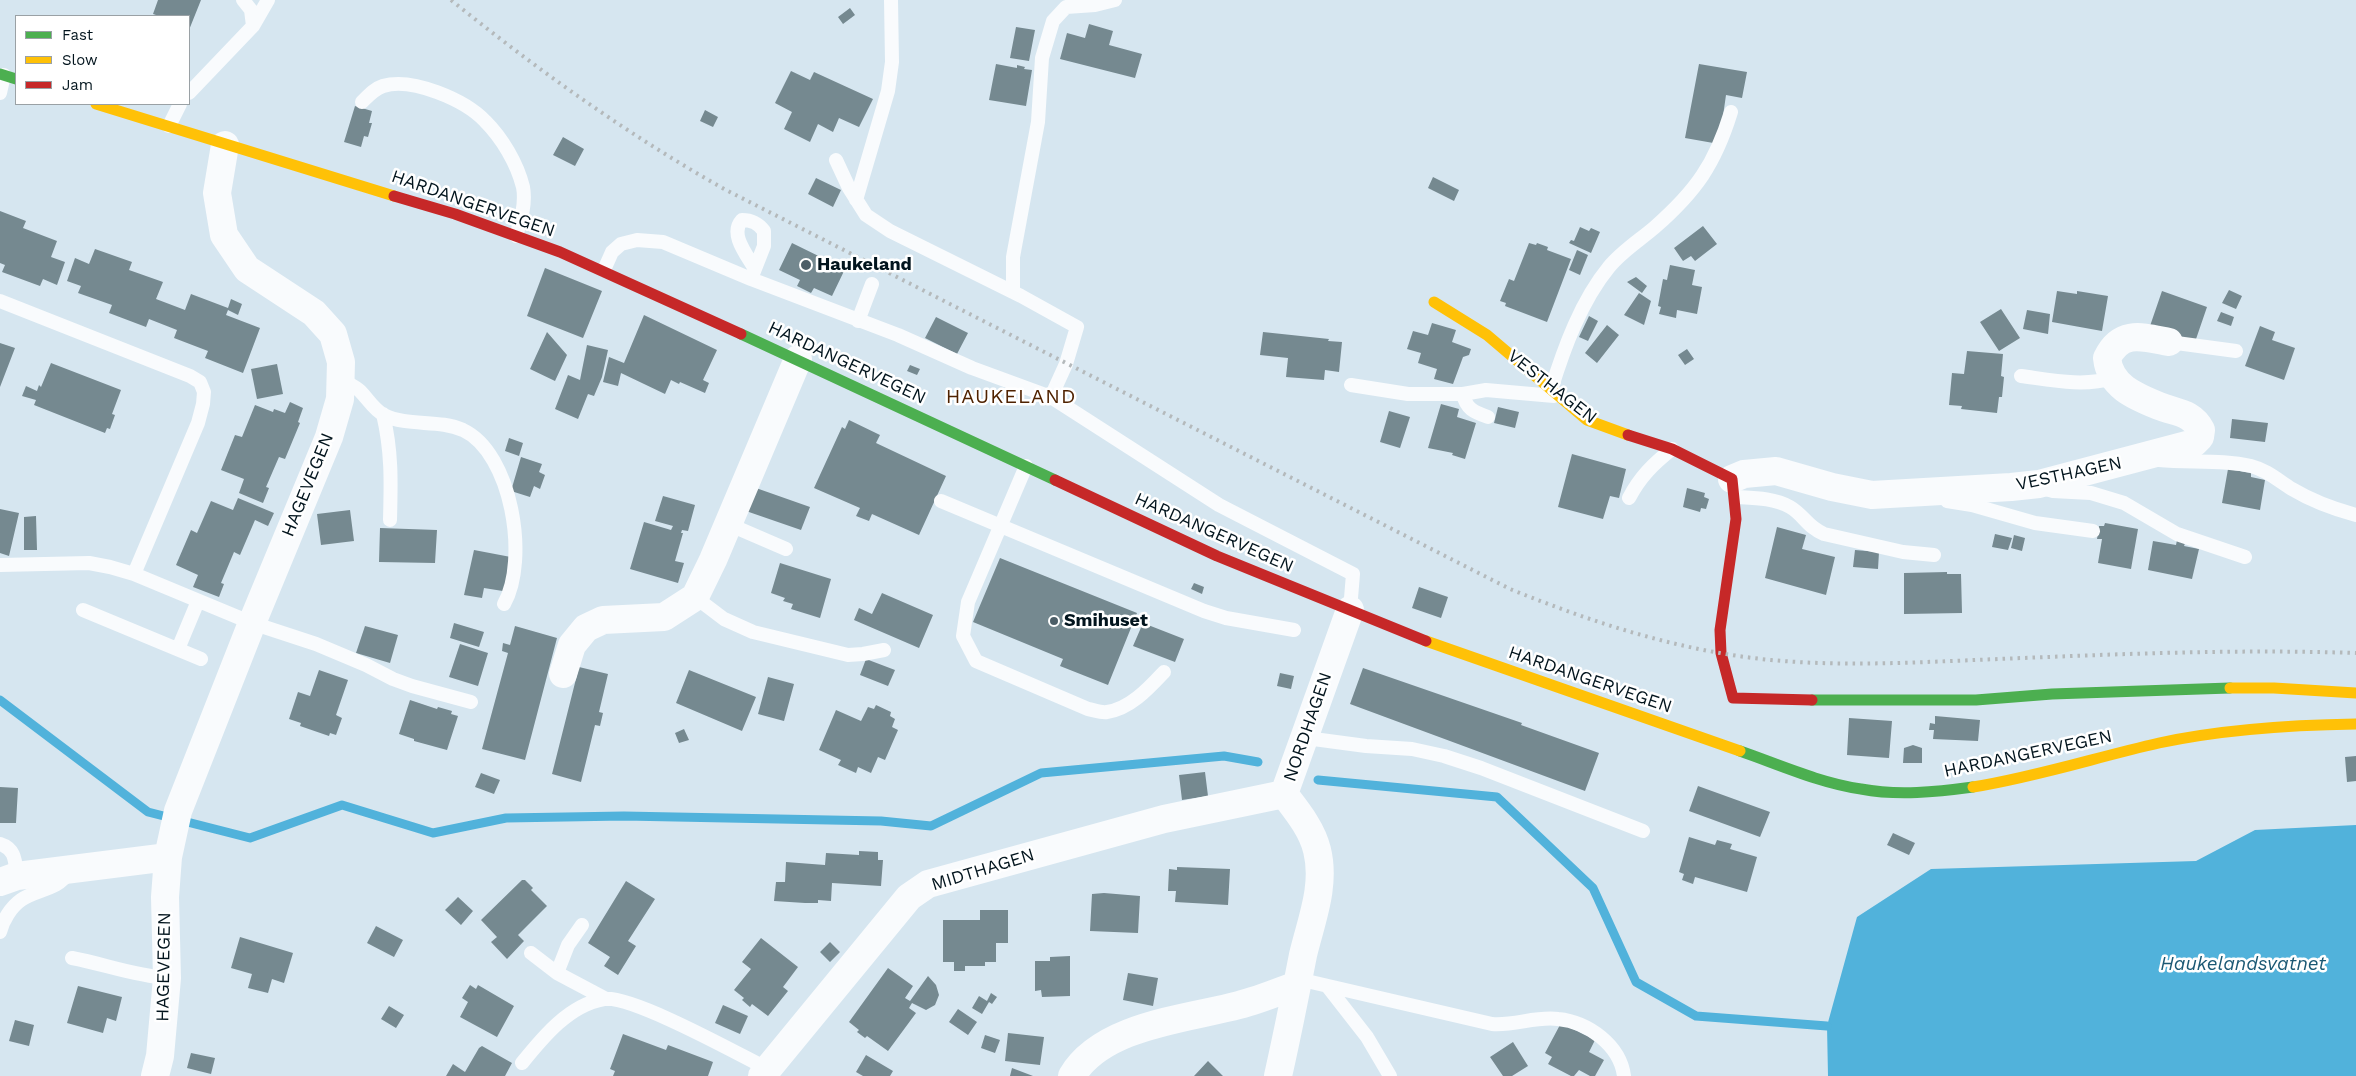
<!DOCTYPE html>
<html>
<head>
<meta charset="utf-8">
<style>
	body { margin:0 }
	#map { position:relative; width:2356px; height:1076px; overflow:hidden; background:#d6e6f0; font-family:"Work Sans",sans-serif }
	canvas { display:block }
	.legend { position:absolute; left:15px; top:15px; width:175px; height:90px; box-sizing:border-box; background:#fff; border:1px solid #9aa1a5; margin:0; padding:6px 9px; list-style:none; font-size:15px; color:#02141d }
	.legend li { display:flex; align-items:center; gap:10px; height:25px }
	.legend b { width:25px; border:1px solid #9aa1a5 }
</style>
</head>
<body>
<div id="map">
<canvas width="2356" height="1076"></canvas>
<ul class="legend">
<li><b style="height:6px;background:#4caf50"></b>Fast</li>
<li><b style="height:6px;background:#ffc107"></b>Slow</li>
<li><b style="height:6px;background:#c62828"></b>Jam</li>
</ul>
</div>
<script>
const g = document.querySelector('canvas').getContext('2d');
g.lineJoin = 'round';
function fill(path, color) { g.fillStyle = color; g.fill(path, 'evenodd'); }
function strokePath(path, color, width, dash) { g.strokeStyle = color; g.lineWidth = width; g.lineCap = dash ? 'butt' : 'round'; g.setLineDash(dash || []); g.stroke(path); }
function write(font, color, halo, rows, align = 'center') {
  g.font = font + ' "Work Sans",sans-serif'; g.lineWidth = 5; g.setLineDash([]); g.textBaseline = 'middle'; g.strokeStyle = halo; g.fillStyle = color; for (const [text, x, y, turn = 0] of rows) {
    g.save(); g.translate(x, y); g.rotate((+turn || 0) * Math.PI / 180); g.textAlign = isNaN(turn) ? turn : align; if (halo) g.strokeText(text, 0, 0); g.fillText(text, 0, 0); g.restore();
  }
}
fill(new Path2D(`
	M2356,825v251h-528l-1,-50 30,-109 74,-48 265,-8 59,-31z`), '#51b2db');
strokePath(new Path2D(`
	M0,700l148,112 102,26 92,-33 91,28 73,-15 118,-2 257,5 50,5 110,-53 183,-17 34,6
	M1318,780l179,17 96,91 43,94 60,34 131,10`), '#51b2db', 9);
fill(new Path2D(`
	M158,0h43l-12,30v-14h-30l-6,-2z
	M850,8l5,7 -12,9 -5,-7z
	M1089,24l24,7 -4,14 33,9 -7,24 -75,-19 7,-26 18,5z
	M1016,27l19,3 -6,31 -19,-3z
	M996,64l21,4v-3l8,2 -1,2 8,1 -6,36 -37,-6z
	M1699,64l48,8 -5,26 -16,-3 -7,49 -34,-6z
	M791,71l19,9 4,-8 59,27 -14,28 -20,-9 -6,14 -15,-8 -8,18 -26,-13 8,-17 -17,-9z
	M355,106l17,5 -3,12h3l-4,14 -4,-1 -3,11 -17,-5z
	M705,110l13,7 -5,10 -13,-6z
	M563,137l21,12 -9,17 -22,-11z
	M1433,177l26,13 -5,11 -26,-13z
	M816,178l25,12 -8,17 -25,-13z
	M0,211l26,10 -3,7 34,13 -6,16 14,5 -8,23 -14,-6 -3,7 -38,-14 3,-7 -5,-2z
	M1703,226l14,18 -22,17 -4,-5 -8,5 -9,-13z
	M1580,227l9,4 2,-3 9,4 -9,21 -22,-10 2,-3 3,1z
	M792,243l53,26 -13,27 -18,-8 -3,5 -14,-7 3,-6 -21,-10z
	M1529,243l7,2 1,-2 11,4 -1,3 24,9 -24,63 -42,-16 1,-3 -6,-2 9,-22 5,2z
	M95,249l37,13 -3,8 34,12 -7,17 29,11 6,-16 37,14 3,-9 11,5 -4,11 -10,-5 -2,5 34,13 -17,45 -38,-15 3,-7 -34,-13 3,-8 -28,-11 -3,8 -37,-14 3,-8 -34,-12 3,-7 -14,-5 8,-23 14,6z
	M1577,250l11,5 -8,20 -11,-5z
	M1670,265l25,5 -3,15 10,2 -5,27 -20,-4 -1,8 -17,-4 2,-7 -3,-1 5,-27 4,1z
	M545,268l57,23 -19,47 -56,-22z
	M1636,277l11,9 -5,7 -15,-11z
	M2229,290l13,6 -6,13 -14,-6z
	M2057,291l20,3v-3l31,5 -6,35 -50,-9z
	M2162,291l45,16 -12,35 -45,-16z
	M1639,293l12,8 -7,24 -20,-10z
	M2001,309l19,29 -21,13 -19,-29z
	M2027,310l23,4 -2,20 -25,-5z
	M2221,312l13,5 -3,9 -14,-5z
	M644,315l73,35 -14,30 6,3 -4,10 -25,-11 -1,2 -8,-4 -6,14 -44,-21 -3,13 -15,-4 6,-25 15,6z
	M1589,316l9,5 -10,20 -9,-4z
	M936,317l32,16 -11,21 -32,-16z
	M1432,323l24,7 -4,12 19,7 -2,6 -6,2 -10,27 -19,-5 3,-10 -19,-6 3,-10 -14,-4 6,-18 15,4z
	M1607,325l12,10 -22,28 -12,-10z
	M2260,326l15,6 -3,8 23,8 -11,32 -39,-14z
	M547,332l20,23 -12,26 -25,-12z
	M1263,332l66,7 -1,2 14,1 -3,30 -14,-2 -1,10 -38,-3 2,-19 -28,-3z
	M0,343l15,5 -15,39z
	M587,345l21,5 -6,27 -8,19 -6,-2 -10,25 -23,-10 13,-34 12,5z
	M1687,349l7,10 -9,6 -7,-10z
	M1967,351l36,3 -2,22 3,1 -2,20h-3l-2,16 -36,-4 1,-3 -13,-1 3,-32 12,1z
	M51,363l70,27 -9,24 3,1 -5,14 -3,-1 -2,5 -71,-28 2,-5 -14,-4 4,-10 11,5 2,-6 2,2z
	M277,364l6,30 -26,5 -6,-30z
	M910,365l10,4 -3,6 -10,-4z
	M290,402l13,6 -5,14 2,1 -15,36 -6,-2 -13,30 3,1 -6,15 -24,-10 5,-14 -23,-9 14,-35 7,2 13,-32 18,7 1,-3 11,4z
	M1441,404l18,5 -2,8 19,6 -11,36 -13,-4 1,-2 -25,-5z
	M1498,407l21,5 -4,16 -21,-5z
	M1389,411l21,6 -10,31 -20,-6z
	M2232,419l36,4 -3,19 -35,-4z
	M849,420l31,15 -4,8 70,33 -27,59 -47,-21 -3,7 -13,-5 4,-8 -46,-20 28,-61 3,2z
	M509,438l14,5 -4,13 -14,-5z
	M1572,454l54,15 -7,29 -9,-2 -7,23 -45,-12z
	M521,457l21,7 -3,8 6,3 -5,14 -6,-3 -4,11 -19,-6z
	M2228,469l23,4v4l14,3 -5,30 -38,-7z
	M756,488l54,19 -9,23 -55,-19z
	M1687,488l18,5 -1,4 5,2 -3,10 -5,-1 -1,4 -17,-5z
	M663,496l32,9 -7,26 -6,-1 -1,3h2l-8,28 9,2 -6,20 -48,-14 14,-47 27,8 2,-4 -18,-5z
	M238,498l36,15 -6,13 -13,-6 -15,35 -6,-3 -13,31 3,1 -5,13 -26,-10 5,-12 -22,-10 15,-35 6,3 14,-32 22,9z
	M0,509l19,4 -10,43 -9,-3z
	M350,510l4,31 -33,4 -4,-31z
	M36,516l1,34h-13v-33z
	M2105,523l33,6 -7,40 -33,-6 4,-24h-5l2,-13h5z
	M1777,527l29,8 -4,14 33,8 -9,38 -61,-17z
	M380,528l57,2 -2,33 -56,-1z
	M1995,534l17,4 -4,12 -16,-3z
	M2014,535l11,3 -3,13 -11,-3z
	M2177,540l9,1 -2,5 15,3 -7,30 -44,-9 5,-29 23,4z
	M474,550l42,8 -7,34 -25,-4 -2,10 -18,-3z
	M1855,550l24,2 -1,17 -25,-2z
	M1000,558l137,55 -29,72 -48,-19 3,-7 -90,-37z
	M780,563l51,16 -11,39 -29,-9 2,-5 -10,-3 2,-3 -14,-5z
	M1947,572v2h14l1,39 -58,1v-41z
	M1194,583l10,4 -2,7 -11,-5z
	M1419,587l29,10 -7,21 -29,-10z
	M882,593l51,22 -14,33 -65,-28 5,-12 13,6z
	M454,623l30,9 -5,15 -29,-9z
	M1143,623l41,16 -9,23 -42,-16z
	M365,626l33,9 -8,28 -34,-10z
	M515,626l42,12 -32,122 -43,-11 26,-96 -6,-2 1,-8 7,2z
	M460,644l28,9 -10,33 -29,-9z
	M866,659l29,11 -7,16 -28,-11z
	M579,667l29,7 -9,38 4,1 -3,13 -5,-1 -14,57 -29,-8z
	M1363,668l159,55 -1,2 78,28 -14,38 -235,-87z
	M319,670l29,10 -12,35 6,3 -6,17 -6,-2 -1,3 -29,-10 1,-3 -12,-4 9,-27 12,4z
	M689,670l67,27 -14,34 -66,-28z
	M1280,673l14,3 -3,13 -14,-3z
	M768,677l26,7 -10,37 -26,-7z
	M410,700l27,9 1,-2 14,4 -1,3 7,2 -11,34 -33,-9v-2l-15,-5z
	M876,705l15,7 -1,4 5,3 -3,8 6,3 -13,30 -7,-3 -7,16 -13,-6 -2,6 -18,-8 3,-5 -22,-10 17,-40 25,11 7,-14 6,2z
	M1935,716l45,4 -2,21 -45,-2 1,-9h-5l1,-7 5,1z
	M1849,718l43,3 -3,37 -42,-3z
	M684,729l5,11 -10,3 -4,-10z
	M1913,745l9,3v15h-19l1,-15z
	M2356,756v25l-9,1 -2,-25z
	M1205,772l3,24 -26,4 -3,-25z
	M481,773l19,7 -6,14 -19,-7z
	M1698,786l72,26 -10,25 -71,-26z
	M0,787l18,1 -2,35h-16z
	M1893,833l22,10 -6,12 -22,-10z
	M1689,837l26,8 2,-5 15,4 -2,5 27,8 -10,35 -52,-15 -2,7 -11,-4 2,-6 -5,-2z
	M859,851l19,1v8h5l-2,26 -49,-3 -1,18 -13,-1v3h-13l-31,-2 2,-19h9l1,-20 39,3 1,-12 33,2z
	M1177,867l53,2 -2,36 -53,-3 1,-11h-8l1,-22 8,1z
	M522,880h3l8,8 -2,2 16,16 -29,29 6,6 -17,18 -16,-17 6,-5 -16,-17z
	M626,881l29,18 -27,42 8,5 -18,29 -14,-9 6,-9 -22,-14z
	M1104,893l36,3 -2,37 -48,-2 2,-37z
	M458,897l15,14 -12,14 -16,-15z
	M980,910h28v33h-12v19h-11v4h-20v5h-11v-9h-11v-42h37z
	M376,926l27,14 -9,17 -27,-14z
	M240,937l53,16 -9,30 -12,-4 -4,14 -20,-5 4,-14 -21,-6z
	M761,938l37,29 -15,20 5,4 -20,25 -16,-12 -2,3 -8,-7 2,-2 -10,-8 17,-21 -9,-7z
	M830,942l10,10 -10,10 -10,-10z
	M1070,956v40l-28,1 -1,-7 -6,1v-30h15v-4z
	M888,968l25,18 -8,12 5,3 18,-25 8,9 3,10 -4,10 -9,5 -14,-7 -3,5 7,5 -28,38 -21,-15 -2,2 -8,-6 2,-2 -10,-8z
	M1128,973l30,5 -5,28 -30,-6z
	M470,985l6,4 2,-4 36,21 -17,31 -37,-20 8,-15 -6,-4z
	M78,986l44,11 -6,24 -9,-3 -4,15 -36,-10z
	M991,993l6,4 -5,7 -3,-2 -7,12 -10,-6 7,-12 8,5z
	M723,1005l25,11 -8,18 -25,-11z
	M389,1006l15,9 -8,13 -15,-9z
	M958,1009l19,13 -9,13 -19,-13z
	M15,1020l19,5 -5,21 -20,-5z
	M1561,1023l34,17 -6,12 15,8 -9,16h-5l-11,-6 -5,6h-3l-23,-12 4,-7 -7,-4z
	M1008,1033l36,4 -4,28 -35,-4z
	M623,1034l43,16 2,-5 45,17 -5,14h-95l2,-5 -5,-2z
	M985,1035l15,5 -5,13 -14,-5z
	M1513,1042l15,24 -16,10h-9l-13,-19z
	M482,1046l30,17 -7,13h-59l7,-12 12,8 14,-24z
	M191,1053l24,5 -4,16 -24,-6z
	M866,1055l27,16 -3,5h-27l-7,-4z
	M1208,1061l15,15h-29z
	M1012,1068l21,8h-23z`), '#758990');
strokePath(new Path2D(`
	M243,0l8,10 2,16
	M0,93l4,-18
	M189,93l64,-67 15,-26
	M362,102c7,-7 12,-13 21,-16 29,-9 82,14 102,35 17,17 32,42 38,66 3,16 -2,33 -7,49
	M169,126l11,-22
	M836,160l13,28 17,27 24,16 131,65 56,31 -11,37 -15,33
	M856,200l32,-109 4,-29 -1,-62
	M604,270l8,-18 9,-8 16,-4 26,2 88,37 147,56 74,33 79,29 168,108 134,69 -3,36
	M751,279l13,-33v-15c-6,-8 -12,-11 -22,-11 -13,14 5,35 13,49
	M1013,292v-35l25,-135 4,-64 11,-37 13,-14 29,-2 20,-5
	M0,301l190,75 10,6 4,10 -1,12 -5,19 -64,151
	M858,321l14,-37
	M2169,342l67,9
	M2021,376c30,4 62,11 92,2
	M340,379c7,4 15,7 20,12 8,8 14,19 24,24 24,12 54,4 79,15 49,23 66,130 41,174
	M1351,385l57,9h55l23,-4 68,6
	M1551,390c13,-42 30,-89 58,-123 13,-16 31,-27 46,-40 41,-36 60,-63 76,-115
	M1463,394c3,15 11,18 25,23
	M383,414c9,38 8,68 7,106
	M2159,460c30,3 63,-1 92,6 16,4 28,15 41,23 20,12 42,20 64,26
	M1026,466l-58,136 -5,34 13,25 112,48c6,1 13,4 19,3 23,-3 42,-24 57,-40
	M2046,489l7,2 38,2 33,10 53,31 68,23
	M1736,497c18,1 38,1 54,10 14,8 17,20 34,27l79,18 31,3
	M1629,498c11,-21 24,-34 43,-49
	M941,501l263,110 22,7 68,12
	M1947,501l25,4 63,18 58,8
	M728,524l58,25
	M0,565l89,-2 21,4 24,7 118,49 64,21 50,21 27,14 19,7 59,16
	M695,597l29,22 29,13 95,23 15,-1 21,-4
	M83,610l118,49
	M178,649l20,-48
	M1306,738l60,8 46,3 32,7 37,12 162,63
	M0,844c16,5 15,18 17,32
	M0,932c3,-12 11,-25 21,-32 16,-11 37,-10 47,-27
	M531,953l26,20 49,26
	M72,958c32,6 63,18 95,20
	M557,973l11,-28 14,-20
	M1298,979l194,45c22,2 44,-8 66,-5 30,3 62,26 66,57
	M1328,987l39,50 23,39
	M522,1063c21,-26 47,-58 82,-64 28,-4 134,55 164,70`), '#f9fbfd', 14);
strokePath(new Path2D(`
	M1732,479l12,-5 32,-3 56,16 40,8 139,-8 28,-3 155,-41 6,-6 1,-7c-9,-18 -25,-17 -42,-24 -25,-10 -49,-20 -52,-48 14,-29 36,-21 62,-16
	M563,674l9,-29 14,-17 17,-8 61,-3 31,-20 18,-37 85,-201
	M0,882l17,-6 151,-19
	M155,1076l5,-20 7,-78 -2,-81 3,-40 10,-46 74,-188 77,-186 11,-38 1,-37 -8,-28 -19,-21 -67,-44 -23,-34 -7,-42 8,-48
	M762,1076l147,-179 19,-13 236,-65 120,-25
	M1072,1076c30,-51 115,-57 167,-71 20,-5 39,-13 58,-20
	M1278,1076c9,-40 17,-80 25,-121 8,-34 23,-69 14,-105 -5,-21 -20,-39 -33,-56l66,-184`), '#f9fbfd', 28);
strokePath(new Path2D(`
	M0,74l16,5
	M741,334l314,146
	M1812,700h164l76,-6 178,-6
	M1740,751c40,14 80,32 121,38 37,7 75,3 112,-2`), '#4caf50', 11);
strokePath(new Path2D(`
	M96,104l298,92
	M1434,302l53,33 100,85 41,15
	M1426,641l314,110
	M2230,688h44l82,5
	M1973,787c63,-10 124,-30 186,-44 65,-14 131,-18 197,-19`), '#ffc107', 11);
strokePath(new Path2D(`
	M394,196l61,18 105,38 181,82
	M1628,435l44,14 60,30 4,40 -16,111 1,23 12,45 79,2
	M1055,480l162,76 209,85`), '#c62828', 11);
strokePath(new Path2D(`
	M451,0c87,70 177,135 275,190l784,399c84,34 169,62 261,71 75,7 152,2 228,-1 119,-5 238,-10 357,-6`), '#b4b9bb', 4, [2.5, 5]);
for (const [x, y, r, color] of [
	[806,265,6,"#4c5e67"],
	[1054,621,5,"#4c5e67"]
]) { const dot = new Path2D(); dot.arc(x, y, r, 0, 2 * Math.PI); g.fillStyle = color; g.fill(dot); strokePath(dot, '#fff', 2); }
write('18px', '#02141d', '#fff', [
	["HARDANGERVEGEN",473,204,19],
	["HARDANGERVEGEN",847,363,25],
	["VESTHAGEN",1552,387,38],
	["VESTHAGEN",2069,474,-12],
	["HAGEVEGEN",308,485,-68],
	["HARDANGERVEGEN",1214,533,24],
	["HARDANGERVEGEN",1590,680,19],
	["NORDHAGEN",1308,727,-71],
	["HARDANGERVEGEN",2028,754,-12],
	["MIDTHAGEN",983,870,-17],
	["HAGEVEGEN",164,967,-89]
]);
write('bold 18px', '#02141d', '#fff', [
	["Haukeland",817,265],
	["Smihuset",1064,621]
], 'left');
write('italic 19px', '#1a5874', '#fff', [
	["Haukelandsvatnet",2243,964]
]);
g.letterSpacing = '1px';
write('20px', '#4f2200', '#fff', [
	["HAUKELAND",1011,397]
]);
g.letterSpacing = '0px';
</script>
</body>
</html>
